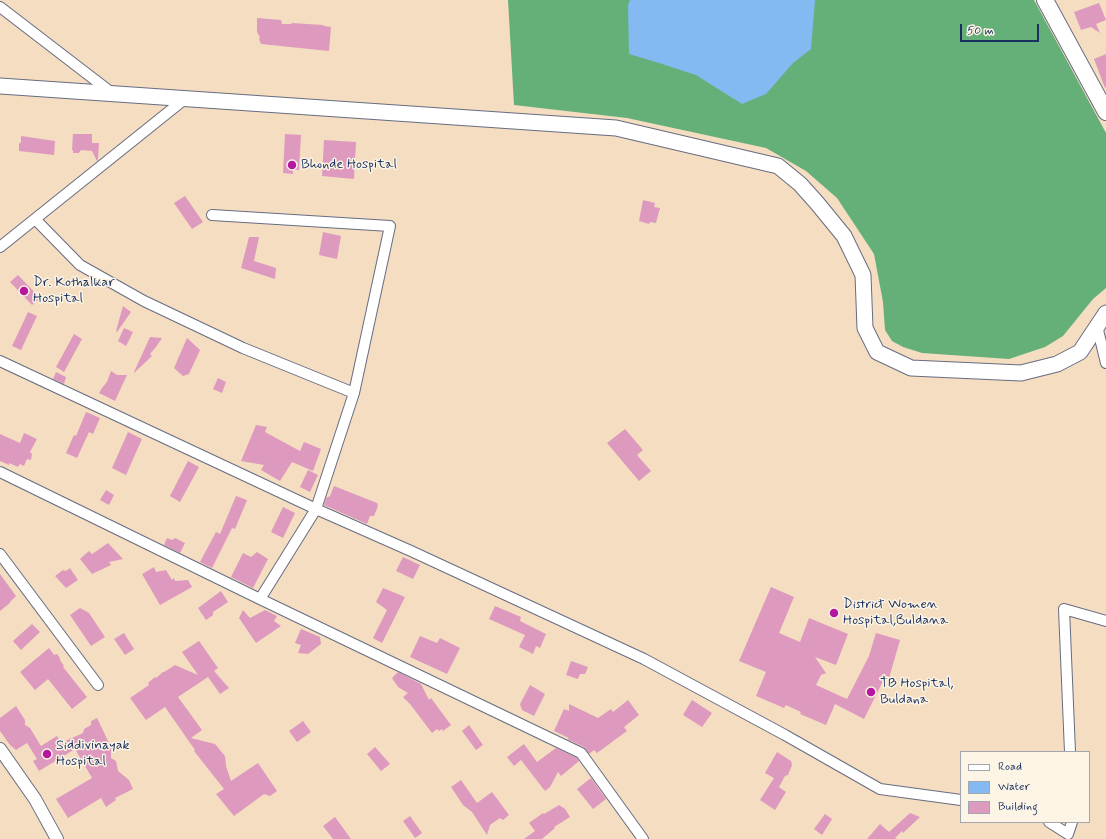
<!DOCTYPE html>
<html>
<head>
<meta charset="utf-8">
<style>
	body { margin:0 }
	#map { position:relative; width:1106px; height:839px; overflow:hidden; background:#f4ddc1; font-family:Mynerve,sans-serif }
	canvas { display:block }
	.legend { position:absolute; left:960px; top:751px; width:130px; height:72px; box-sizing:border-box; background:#fcf5e5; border:1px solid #a2a6af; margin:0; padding:5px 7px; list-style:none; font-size:12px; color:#1b2f5e }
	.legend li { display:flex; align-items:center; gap:8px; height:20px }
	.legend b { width:20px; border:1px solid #a2a6af }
	.scale { position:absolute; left:960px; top:24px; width:79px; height:18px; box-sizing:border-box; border:2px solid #1b2f5e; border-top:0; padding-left:5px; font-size:12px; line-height:14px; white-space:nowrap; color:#1b2f5e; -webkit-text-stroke:3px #fcf5e5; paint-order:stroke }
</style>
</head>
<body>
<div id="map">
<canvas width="1106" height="839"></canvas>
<ul class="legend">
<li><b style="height:5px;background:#fff"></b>Road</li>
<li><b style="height:11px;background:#84b9f2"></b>Water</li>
<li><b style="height:11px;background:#de9abe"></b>Building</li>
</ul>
<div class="scale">50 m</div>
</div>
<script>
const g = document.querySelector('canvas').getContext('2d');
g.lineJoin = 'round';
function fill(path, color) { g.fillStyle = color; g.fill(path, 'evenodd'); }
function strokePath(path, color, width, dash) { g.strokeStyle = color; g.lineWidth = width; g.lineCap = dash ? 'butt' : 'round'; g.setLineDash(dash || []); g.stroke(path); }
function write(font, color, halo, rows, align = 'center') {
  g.font = font + ' Mynerve,sans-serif'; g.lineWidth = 3; g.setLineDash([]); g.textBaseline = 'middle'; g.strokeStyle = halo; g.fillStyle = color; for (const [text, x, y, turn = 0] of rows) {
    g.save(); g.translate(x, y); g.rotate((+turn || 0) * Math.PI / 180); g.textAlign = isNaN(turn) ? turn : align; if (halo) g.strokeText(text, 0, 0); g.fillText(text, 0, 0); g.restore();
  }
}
fill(new Path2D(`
	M508,0h526l72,133v155l-13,11 -30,37 -18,11 -36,12 -87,-6 -19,-6 -11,-6 -7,-11 -2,-28 -9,-48 -37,-56 -31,-27 -40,-23 -139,-30 -113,-13z`), '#65b079');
fill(new Path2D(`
	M630,0h185l-4,49 -18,14 -27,31 -24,10 -46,-29 -37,-12 -30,-9 -1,-49z`), '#84b9f2');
fill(new Path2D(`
	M1099,3l7,17 -10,4 4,9 -9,-6 -10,3 -7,-18z
	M257,18l24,2 1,4h9l1,-1 31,2 1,1 7,1 -2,24 -68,-7 -2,-5 1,-2 -3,-5z
	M1106,54v33l-1,1 -11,-29z
	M73,134h19v9h7l-1,17 -1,1 -5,-10 -11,-1 -2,3h-6v-3h-1z
	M285,134l16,1 -2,35h-6v4l-10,-1z
	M21,136l34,5 -1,14 -35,-4v-7l2,-2z
	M324,140l32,2 -2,37 -32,-3z
	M185,196l18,26 -11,7 -18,-26z
	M643,200l12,3 -1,4 6,1 -4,15 -6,-1 -1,2 -10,-3z
	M323,232l18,4 -4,23 -18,-4z
	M249,237h10l-5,24 22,7 -1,11 -34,-11z
	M18,275l22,23 -8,7 -22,-23z
	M123,306l8,6 -14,20 -1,-1z
	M28,312l9,4 -16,34 -9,-4z
	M124,328l9,4 -7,14 -8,-5z
	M74,334l8,5 -18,33 -8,-5z
	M150,337l12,1 -6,9 -6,7 2,2 -18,17v-1z
	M187,338l13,12 -11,24 -6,2 -9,-8z
	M111,371l6,4h10l-12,26 -16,-8 3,-5 5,-6z
	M56,372l10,5 -2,7 -11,-5z
	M218,378l8,4 -4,11 -9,-4z
	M86,412l14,6 -7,16 -4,-2 -12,26 -11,-5 8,-18 2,1z
	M256,425l11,2 -2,5 35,19 4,-9 17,7 -8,22 -21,-9 -12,19 -19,-11 3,-5 -23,-4z
	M625,429l18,21 -6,5 14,16 -12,10 -32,-38z
	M128,432l14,7 -16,36 -14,-7z
	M24,433l13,6 -7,13 2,2 -1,6 -4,-1 -3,7 -4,-2 -2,3 -9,-4v2l-9,-4v-27l20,9z
	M188,461l11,6 -19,35 -10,-6z
	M308,470l10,5 -8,17 -10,-5z
	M334,486l43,17 1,3 -4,10h-4l-3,8 -43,-19 2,-7 4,-2z
	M106,490l8,5 -5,10 -9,-5z
	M236,496l11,4 -12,29 -3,-1 -20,40 -12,-6 16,-30 4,2z
	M283,507l12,6 -12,25 -12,-6z
	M167,538l5,2 3,-2 10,5 -5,10 -16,-8z
	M108,543l15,16 -14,3 2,3 -19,9 -12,-15 9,-8 3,3z
	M257,552l11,7 -15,29 -22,-11 12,-24 8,4z
	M403,557l17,8 -7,14 -17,-8z
	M154,567l2,5 10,-2 6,10 2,-2 1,3 13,-1 4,7 -32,18 -18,-31z
	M70,568l8,12 -12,8 -11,-12 8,-6 3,1z
	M0,574l16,22 -6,6v1l-10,8z
	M771,587l23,10 -15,36 21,9 9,-24 39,16 -12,31 -21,-8 11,16 -5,2 -5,10 31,14 22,-43 7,-23 24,7 -11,38 -5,-2 -1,5 -19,38 -29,-15 -9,21 -26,-11 1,-2 -15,-7 -2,3 -28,-12 10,-24 -27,-11z
	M383,588l22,9 -23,46 -9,-5 14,-28 -11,-8z
	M221,591l7,11 -15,10v3l-7,5 -8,-12z
	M495,606l26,11 -1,4 26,13 -6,14 -4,-2 -3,8 -14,-7 6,-12 -36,-16z
	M80,608l9,5 16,24 -14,9 -21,-31z
	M243,610l7,8 15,-8 12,6 -3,5 7,5 -25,17 -17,-25z
	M32,624l8,8 -19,18 -8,-9z
	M301,629l19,8 1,7 -13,10 -10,-1 3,-8 -6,-2z
	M124,633l10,16 -9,6 -11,-16z
	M420,636l17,7 3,-5 20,10 -13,26 -37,-17z
	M199,641l19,27 -4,3 15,17 -9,6 -12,-17 -30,20 24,33 -11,8 24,6 10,12 1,10 5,15 27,-18 19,28 -7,5 -6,-2 -30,22 -18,-22 8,-5 -30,-38 1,-1 -30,-43 -19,13 -16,-22 19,-13 -1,-2 7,-6 1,1 7,-6h1l11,-7 23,10 -16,-23z
	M49,648l5,7 3,-1 3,4v2l4,6 -1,1 24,30 -15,12 -24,-30 -13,11 -15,-18z
	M571,661l17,6 -3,7h-5l-2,5 -12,-4z
	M398,672l23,12 8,16 2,-2 20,27 -8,6 -1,-2 -3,2 -2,-2 -5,4 -22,-29 -7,-7 5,-4 -10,-6 -6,-9z
	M530,685l15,9 -11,22 -12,-6 -2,-6z
	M628,700l11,15 -15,12 3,4 -30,22 -3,-3 -5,4 -5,-7 -17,-8 2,-1 -15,-7 10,-22 5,2v-7l29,14 13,-9 2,3z
	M692,700l20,13 -10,14 -19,-12z
	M16,706l9,14v5l5,3 11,18 16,-10 4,7 22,-10 1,-4 7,-4v-4l6,-3 14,29v11l5,3 2,10 11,9 4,9 -18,9 1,2 -10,7 -5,-9 -33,20 -12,-19 36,-21 -17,-29 -36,22 -6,-10 4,-2 -10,-16 -11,7 -6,-5 -10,-14v-13z
	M303,721l8,11 -14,10 -8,-11z
	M469,725l14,20 -7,5 -14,-19z
	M524,744l13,18 19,-14 21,10 2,3 -18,15 -3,-4 -8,15 -5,4 -24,-31 -7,6 -7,-9z
	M375,747l15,17 -9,7 -14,-17z
	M777,752l14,9 1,4 -4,10 -3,1 -6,11 7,5 -11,18 -15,-10 14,-22 -9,-5z
	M591,778l15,21 -13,10 -16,-20z
	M461,780l16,23 15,-11 17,23 -6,5 -3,-2 -10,7 -3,10 -15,-23 -9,-7 -12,-18z
	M559,805l6,4 5,8 -16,10 1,1 -13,11h-18l11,-8 -6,-8 14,-10 1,1z
	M910,813l10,4 -17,16 -1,-2 -7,7 2,1h-30l13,-15 9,8z
	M825,814l7,5 -10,16 -8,-6z
	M410,816l12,17 -7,5 -12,-17z
	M335,817l16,22h-18l-10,-13z`), '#de9abe');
const minor = new Path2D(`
	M0,7l112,86
	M212,215l178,11 -36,167 -38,116 -56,90
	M35,219l45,46 64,36 99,47 111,45
	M0,247l186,-149
	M1097,326l9,37
	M0,361l316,148 95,42 233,108 141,76 95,54 81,11
	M0,472l260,127 321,154 62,86
	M0,554l98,131
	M1070,752l-6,-143 42,12
	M1049,822l19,12 4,-12`);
const tertiary = new Path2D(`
	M0,749l35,50 22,40`);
const primary = new Path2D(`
	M0,86l616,42 162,38 22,18 17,19 27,33 19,39 2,53 12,24 34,16 110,5 36,-9 23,-12 26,-39`);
const trunk = new Path2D(`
	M1045,0l61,112`);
strokePath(minor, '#676c81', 12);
strokePath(tertiary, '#676c81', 14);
strokePath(primary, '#676c81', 17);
strokePath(trunk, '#676c81', 18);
strokePath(minor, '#fff', 10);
strokePath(tertiary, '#fff', 12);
strokePath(primary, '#fff', 15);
strokePath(trunk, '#fff', 16);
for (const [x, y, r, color] of [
	[292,165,5,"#b5179e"],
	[24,291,5,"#b5179e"],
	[834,613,5,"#b5179e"],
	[871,692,5,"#b5179e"],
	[47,754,5,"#b5179e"]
]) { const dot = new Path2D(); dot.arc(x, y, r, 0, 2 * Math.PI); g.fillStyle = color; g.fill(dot); strokePath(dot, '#fcf5e5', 1.5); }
write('14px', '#1b2f5e', '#fcf5e5', [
	["Bhonde Hospital",301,165],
	["Dr. Kothalkar",33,283],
	["Hospital",33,299],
	["District Women",843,605],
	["Hospital,Buldana",843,621],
	["TB Hospital,",880,684],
	["Buldana",880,700],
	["Siddivinayak",56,746],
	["Hospital",56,762]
], 'left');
</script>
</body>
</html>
